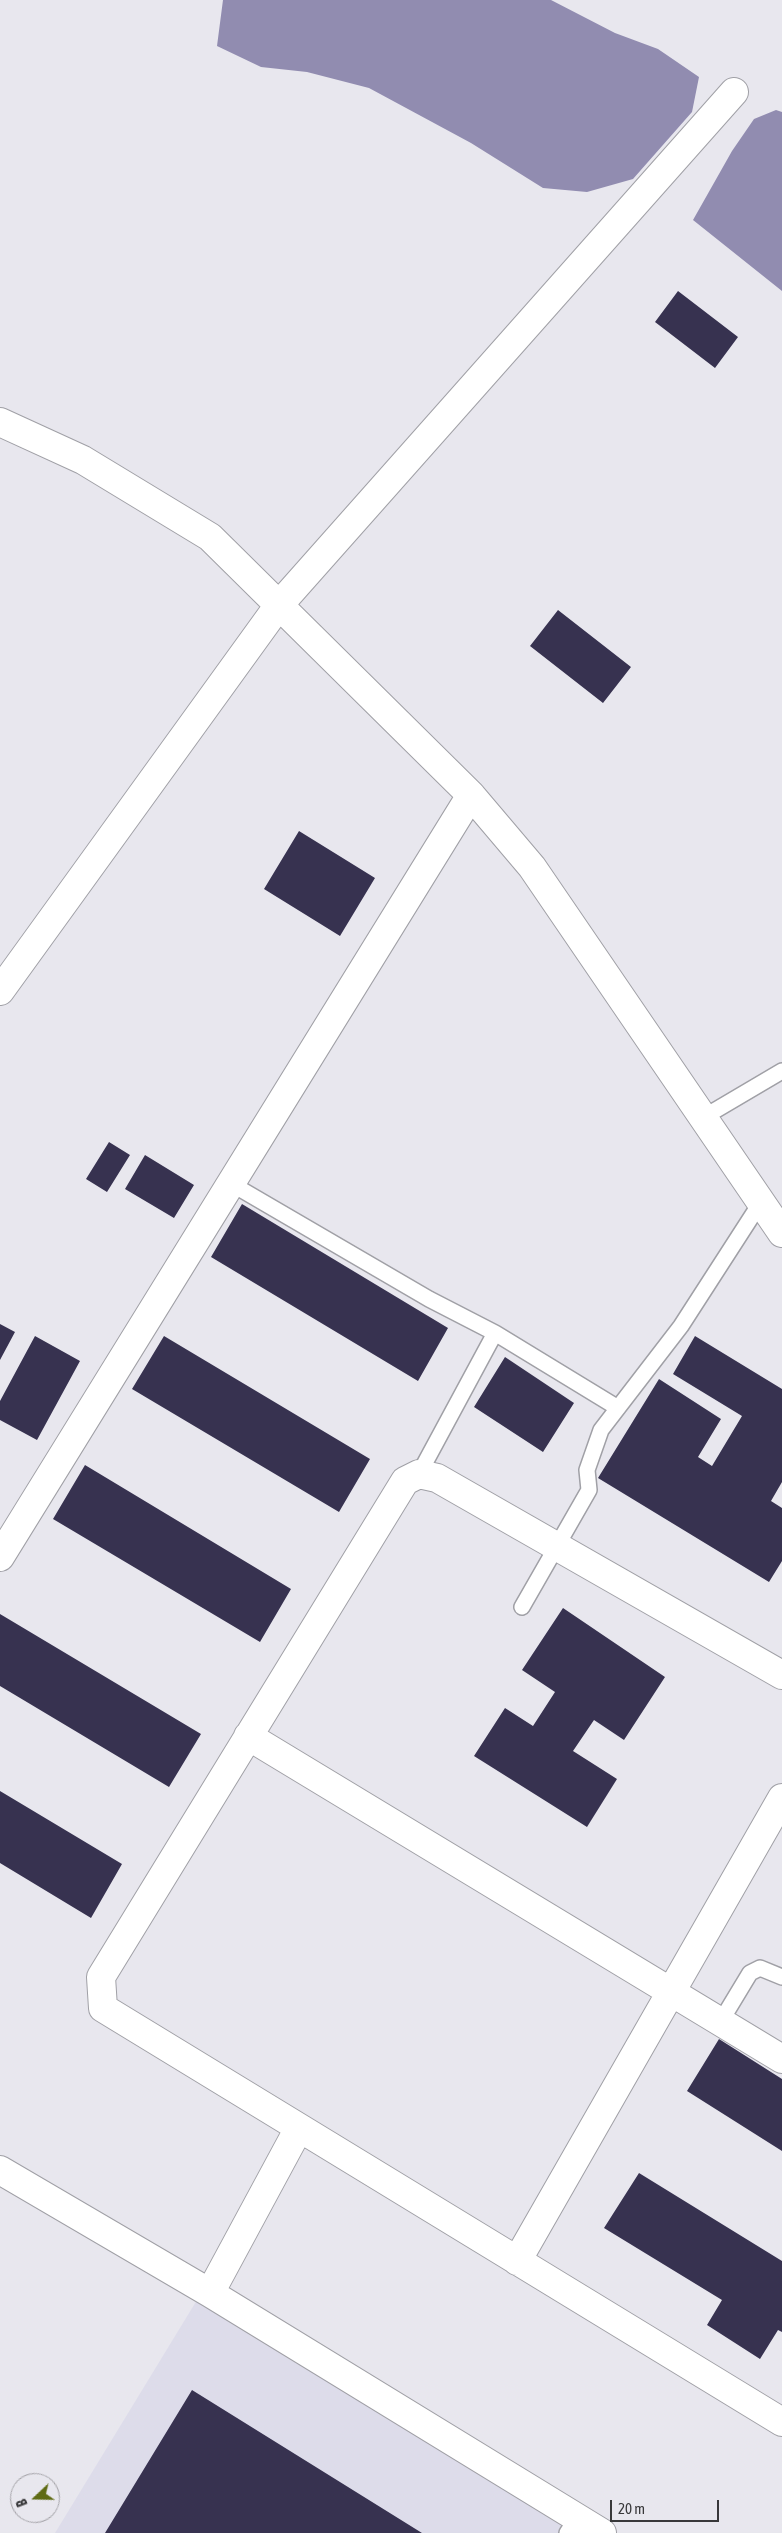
<!DOCTYPE html>
<html>
<head>
<meta charset="utf-8">
<style>
	body { margin:0 }
	#map { position:relative; width:782px; height:2533px; overflow:hidden; background:#e8e7ee; font-family:"Asap Condensed",sans-serif }
	canvas { display:block }
	.north { position:absolute; left:10px; top:2473px; width:50px; height:50px; box-sizing:border-box; background:#e8e7ee; border:1px solid #a2a1a6; border-radius:50%; rotate:249deg; font-size:14px; font-weight:700; line-height:20px; text-align:center; color:#38383a }
	.north::after { content:''; display:block; margin:auto; width:18px; height:22px; background:#5f6b14; clip-path:polygon(50% 0,100% 100%,50% 72%,0 100%) }
	.scale { position:absolute; left:610px; top:2500px; width:109px; height:22px; box-sizing:border-box; border:2px solid #38383a; border-top:0; padding-left:6px; font-size:15px; line-height:18px; white-space:nowrap; color:#38383a; -webkit-text-stroke:4px #e8e7ee; paint-order:stroke }
</style>
</head>
<body>
<div id="map">
<canvas width="782" height="2533"></canvas>
<div class="north">B</div>
<div class="scale">20 m</div>
</div>
<script>
const g = document.querySelector('canvas').getContext('2d');
g.lineJoin = 'round';
function fill(path, color) { g.fillStyle = color; g.fill(path, 'evenodd'); }
function strokePath(path, color, width, dash) { g.strokeStyle = color; g.lineWidth = width; g.lineCap = dash ? 'butt' : 'round'; g.setLineDash(dash || []); g.stroke(path); }
fill(new Path2D(`
	M197,2300l380,233h-522z`), '#dddcea');
fill(new Path2D(`
	M223,0h328l64,33 43,16 41,28 -7,35 -59,67 -46,13 -44,-4 -72,-45 -102,-55 -62,-16 -46,-5 -44,-21z
	M776,110l6,2v179l-89,-71 39,-69 22,-32z`), '#918cb0');
fill(new Path2D(`
	M678,291l60,46 -23,31 -60,-46z
	M558,610l73,57 -28,36 -73,-57z
	M299,831l76,47 -35,58 -76,-47z
	M109,1142l21,13 -23,37 -21,-13z
	M145,1155l49,30 -20,33 -49,-29z
	M242,1204l206,124 -30,53 -207,-124z
	M0,1324l15,8 -15,28z
	M35,1336l45,25 -43,79 -37,-20v-19z
	M164,1336l206,123 -31,53 -207,-123z
	M695,1336l87,53v93l-11,19 11,7v53l-13,21 -171,-104 61,-99 62,40 -23,38 14,9 30,-50 -69,-42z
	M505,1357l69,46 -31,49 -69,-45z
	M85,1465l206,124 -31,53 -207,-123z
	M563,1608l102,69 -41,63 -30,-20 -21,31 44,28 -30,48 -113,-71 31,-48 28,18 22,-34 -33,-22z
	M0,1614l201,120 -32,53 -169,-101z
	M0,1791l122,73 -31,54 -91,-55z
	M719,2039l63,40v72l-95,-60z
	M639,2173l143,88v71l-4,-2 -18,29 -53,-34 15,-25 -118,-72z
	M192,2390l230,143h-317z`), '#373250');
const service = new Path2D(`
	M704,1117l78,-46
	M230,1183l199,116 66,34 -76,141
	M495,1333l123,75
	M522,1607l67,-117 -2,-20 14,-40 80,-104 80,-124
	M721,2021l29,-48 10,-5 22,9
	M567,2533l10,-15`);
const minor = new Path2D(`
	M0,422l83,38 127,77 261,258 61,72 250,366
	M0,991l279,-386 455,-513
	M0,1557l471,-762
	M782,1675l-345,-197 -18,-4 -14,7 -304,496 2,31 679,414
	M248,1736l534,323
	M0,2170l210,123 392,240
	M517,2261l265,-463
	M210,2293l89,-165`);
strokePath(service, '#a0a0a6', 18);
strokePath(minor, '#a0a0a6', 30);
strokePath(service, '#fff', 15);
strokePath(minor, '#fff', 28);
</script>
</body>
</html>
